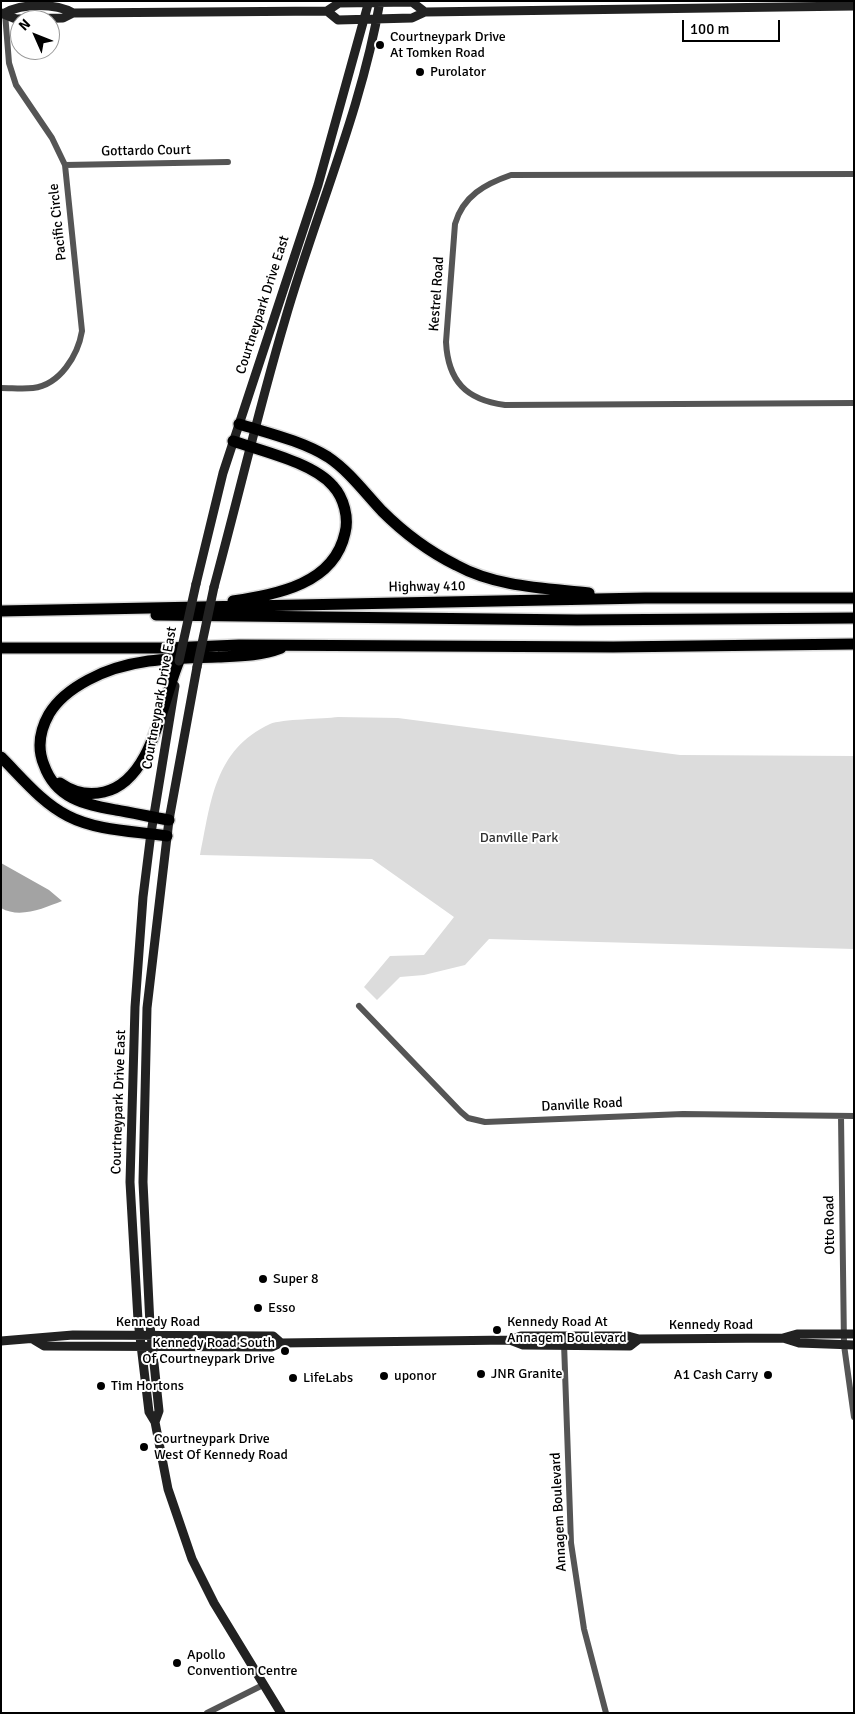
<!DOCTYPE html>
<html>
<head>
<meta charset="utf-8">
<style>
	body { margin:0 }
	#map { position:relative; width:855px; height:1714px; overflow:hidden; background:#fff; font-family:Signika,sans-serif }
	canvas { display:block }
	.frame { position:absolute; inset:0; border:2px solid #000; pointer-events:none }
	.north { position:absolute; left:10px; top:10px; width:50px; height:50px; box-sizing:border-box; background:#fff; border:1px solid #999; border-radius:50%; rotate:314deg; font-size:14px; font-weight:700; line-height:20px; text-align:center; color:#000 }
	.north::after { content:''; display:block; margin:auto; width:18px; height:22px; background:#000; clip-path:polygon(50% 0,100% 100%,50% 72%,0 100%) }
	.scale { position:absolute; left:682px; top:20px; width:98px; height:22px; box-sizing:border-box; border:2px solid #000; border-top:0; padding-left:6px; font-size:15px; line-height:18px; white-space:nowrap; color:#000; -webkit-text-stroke:4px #fff; paint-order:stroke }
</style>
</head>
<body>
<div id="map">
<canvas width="855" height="1714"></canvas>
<div class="frame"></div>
<div class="north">N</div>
<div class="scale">100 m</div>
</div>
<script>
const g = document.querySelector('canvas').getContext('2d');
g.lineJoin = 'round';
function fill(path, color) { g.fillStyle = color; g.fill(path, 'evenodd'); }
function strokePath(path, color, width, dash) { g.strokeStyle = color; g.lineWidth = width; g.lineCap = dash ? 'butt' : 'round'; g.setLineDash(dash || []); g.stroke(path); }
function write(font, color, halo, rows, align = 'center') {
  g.font = font + ' Signika,sans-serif'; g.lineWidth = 4; g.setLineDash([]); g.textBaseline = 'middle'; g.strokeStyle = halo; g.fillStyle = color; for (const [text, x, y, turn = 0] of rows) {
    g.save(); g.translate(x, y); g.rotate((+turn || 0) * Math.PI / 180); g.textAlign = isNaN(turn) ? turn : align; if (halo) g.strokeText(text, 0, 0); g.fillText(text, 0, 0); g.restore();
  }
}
fill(new Path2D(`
	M338,717l60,1 282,37 174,1v193l-365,-10 -24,26 -41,10 -24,2 -23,23 -13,-13 26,-31 34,-1 30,-38 -82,-58 -172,-4c11,-53 14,-105 70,-131 12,-5 53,-5 68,-7z`), '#dcdcdc');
fill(new Path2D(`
	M1,863l48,27 13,11c-18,7 -42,18 -61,7z`), '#a3a3a3');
const highway = new Path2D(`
	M239,424c29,9 63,17 89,33 21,14 37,36 54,54 22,22 46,40 74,54 40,22 88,23 133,28
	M233,601c45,-7 101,-17 112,-68 4,-15 -1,-35 -12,-47 -19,-23 -71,-35 -100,-45
	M1,611l644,-13h209
	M156,615l421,5 277,-2
	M1,648h167l71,-3 374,2 241,-3
	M1,757c21,21 41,46 67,59 29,15 67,15 99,20
	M60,783c13,9 28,13 44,9 49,-11 58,-92 75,-131
	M169,820c-18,-3 -35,-7 -53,-10 -32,-6 -60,-11 -72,-45 -7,-17 -4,-35 5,-51 9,-15 24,-26 39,-34 40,-22 86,-22 130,-23 22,-1 42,-1 63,-9`);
strokePath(highway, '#dbdbdb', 14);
strokePath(new Path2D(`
	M65,165l163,-3
	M854,174l-343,1c-26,9 -48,21 -56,49l-9,118c2,39 20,58 59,63l349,-2
	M1,388c11,0 22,1 32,0 27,-3 45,-33 49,-57l-17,-166 -13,-27 -36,-53 -7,-22 -4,-50
	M359,1006l102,106 7,6 17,4 198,-8 171,2
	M841,1116l3,229 10,72
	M564,1343l7,200 13,86 22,84
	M207,1713l56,-28`), '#555', 6);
strokePath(new Path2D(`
	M327,11l11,9 74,-2 13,-6 429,-6
	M1,13l15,6 47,-1 10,-5 254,-2 12,-8 73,-1 13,10
	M5,13c17,-10 51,-10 68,0
	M196,584l27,-111 95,-288 51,-184
	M214,587c24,-89 45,-179 71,-267 30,-105 77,-211 95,-319
	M175,686l-24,147 -8,64 -8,110 -5,175 8,138 11,92 6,10 13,67 24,70 22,44 67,110
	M783,1338l14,-4h57
	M34,1340l10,6 228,1 9,-4 229,-3 11,-4h107l11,3 144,-1 16,5 55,2
	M510,1340l13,5 107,1 9,-7
	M1,1341l72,-6 200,1 8,7
	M155,1422l4,-11 -9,-86 -7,-143 4,-174 22,-188 28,-153`), '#222', 9);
strokePath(highway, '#000', 11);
strokePath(new Path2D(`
	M179,661l17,-77
	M197,667l17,-80`), '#222', 9);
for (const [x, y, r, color] of [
	[380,45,5,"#000"],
	[420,72,5,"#000"],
	[263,1279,5,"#000"],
	[258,1308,5,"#000"],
	[497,1330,5,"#000"],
	[285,1351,5,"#000"],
	[481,1374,5,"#000"],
	[768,1375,5,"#000"],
	[384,1376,5,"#000"],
	[293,1378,5,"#000"],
	[101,1386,5,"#000"],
	[144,1447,5,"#000"],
	[177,1663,5,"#000"]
]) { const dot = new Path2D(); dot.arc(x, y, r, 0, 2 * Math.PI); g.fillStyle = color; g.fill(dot); strokePath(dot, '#fff', 2); }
write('14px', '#000', '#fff', [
	["Courtneypark Drive",390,37],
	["At Tomken Road",390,53],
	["Purolator",430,72],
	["Super 8",273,1279],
	["Esso",268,1308],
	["Kennedy Road At",507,1322],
	["Annagem Boulevard",507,1338],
	["Kennedy Road South",275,1343,"right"],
	["Of Courtneypark Drive",275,1359,"right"],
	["JNR Granite",491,1374],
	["A1 Cash Carry",758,1375,"right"],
	["uponor",394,1376],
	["LifeLabs",303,1378],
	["Tim Hortons",111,1386],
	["Courtneypark Drive",154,1439],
	["West Of Kennedy Road",154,1455],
	["Apollo",187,1655],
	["Convention Centre",187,1671]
], 'left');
write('14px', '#000', '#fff', [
	["Gottardo Court",146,151,-1],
	["Pacific Circle",58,222,-96],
	["Kestrel Road",437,294,-86],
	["Courtneypark Drive East",263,305,-72],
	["Highway 410",427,587,-1],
	["Courtneypark Drive East",160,698,-80],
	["Courtneypark Drive East",119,1102,-88],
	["Danville Road",582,1105,-3],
	["Otto Road",830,1225,-91],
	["Kennedy Road",158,1322],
	["Kennedy Road",711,1325],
	["Annagem Boulevard",559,1512,-93]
]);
write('14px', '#333', '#fff', [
	["Danville Park",519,838]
]);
</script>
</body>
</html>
